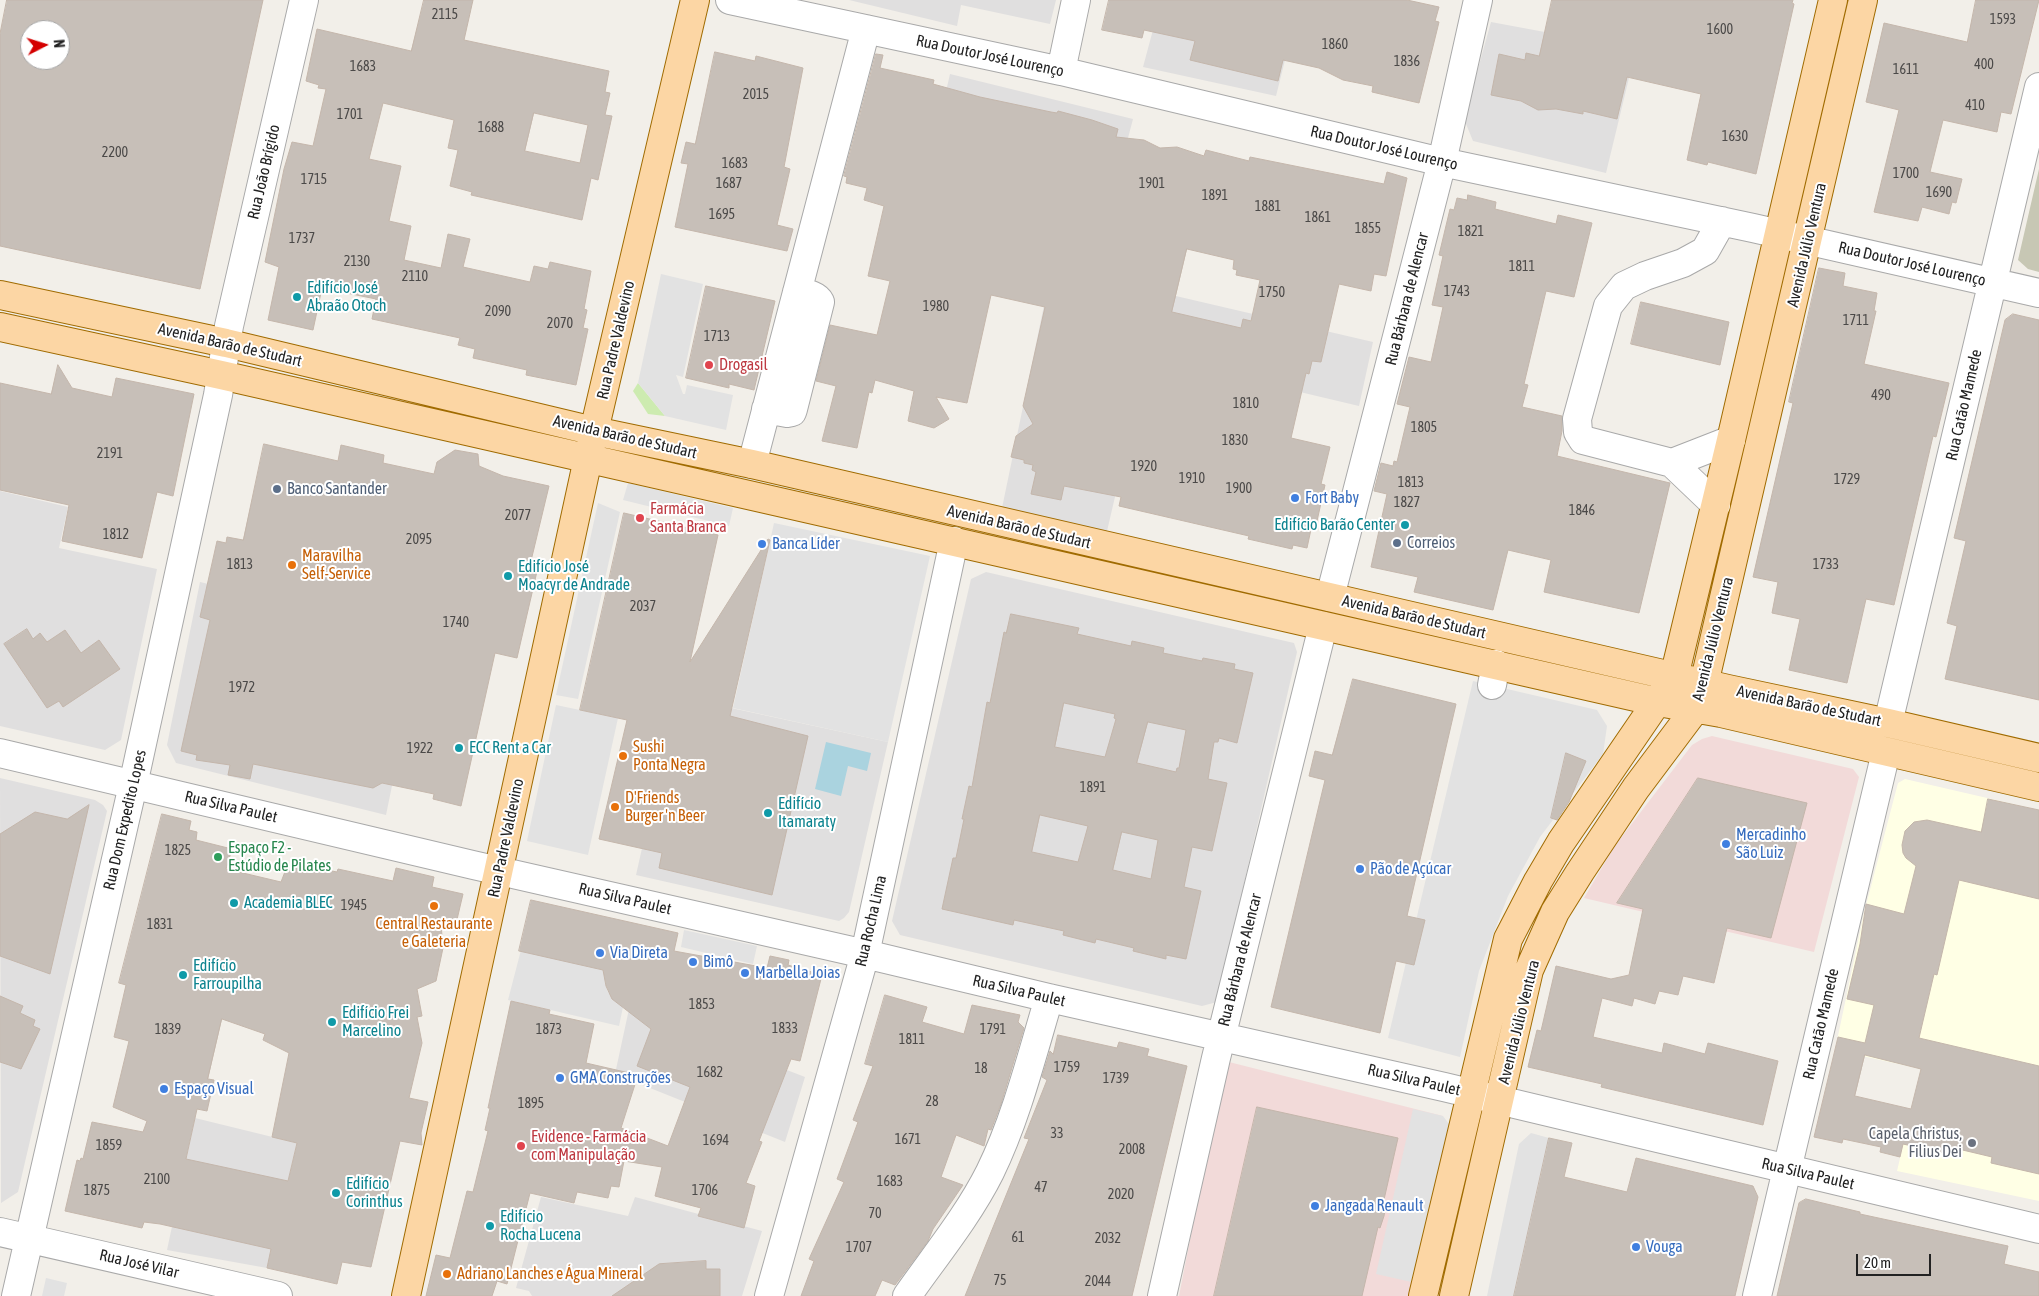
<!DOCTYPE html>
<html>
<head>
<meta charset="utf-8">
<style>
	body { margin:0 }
	#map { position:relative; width:2039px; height:1296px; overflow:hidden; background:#f2efe9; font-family:"Asap Condensed",sans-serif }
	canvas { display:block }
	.north { position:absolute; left:20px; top:20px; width:50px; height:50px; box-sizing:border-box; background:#fff; border:1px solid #a7a7a7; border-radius:50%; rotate:85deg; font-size:14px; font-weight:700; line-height:20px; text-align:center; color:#222 }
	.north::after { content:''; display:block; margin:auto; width:18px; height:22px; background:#d40000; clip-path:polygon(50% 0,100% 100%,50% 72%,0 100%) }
	.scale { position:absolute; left:1856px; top:1254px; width:75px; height:22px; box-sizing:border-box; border:2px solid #222; border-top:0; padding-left:6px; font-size:15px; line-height:18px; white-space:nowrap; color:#222; -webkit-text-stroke:4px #fff; paint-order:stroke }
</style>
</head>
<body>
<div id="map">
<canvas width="2039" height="1296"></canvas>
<div class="north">N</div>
<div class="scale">20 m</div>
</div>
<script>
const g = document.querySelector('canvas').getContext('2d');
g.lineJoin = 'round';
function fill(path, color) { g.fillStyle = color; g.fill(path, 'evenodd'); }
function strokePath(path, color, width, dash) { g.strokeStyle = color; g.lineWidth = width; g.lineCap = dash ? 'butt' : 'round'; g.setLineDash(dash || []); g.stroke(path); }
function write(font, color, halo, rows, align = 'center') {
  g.font = font + ' "Asap Condensed",sans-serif'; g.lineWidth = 4; g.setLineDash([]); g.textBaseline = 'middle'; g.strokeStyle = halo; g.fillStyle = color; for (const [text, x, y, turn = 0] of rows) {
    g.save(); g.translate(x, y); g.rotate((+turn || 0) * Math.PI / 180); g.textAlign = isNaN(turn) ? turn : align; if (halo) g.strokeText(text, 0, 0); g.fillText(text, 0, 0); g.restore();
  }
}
fill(new Path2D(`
	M849,0h207l-6,24 -89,-19 -4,21z
	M1161,0h139l-24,96 -133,-29z
	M1491,22l145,27 -30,124 -133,-32 -9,-22z
	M950,74l183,45 -31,118 61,56 210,49 -14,64 -211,-50 -41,175 -105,-23 58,-280 -138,-32z
	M0,491l68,16 -9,41 98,21 -36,171 -16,10 -105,-24z
	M986,572l308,71 3,9 -80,350 -15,4 -302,-71 -8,-14 79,-342z
	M200,582l223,53 -37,180 -210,-52 -9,-18z
	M676,696l212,46 -39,170 -5,6 -5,3 -203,-46z
	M0,778l95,22 8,5 4,6 -89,381 -17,11z
	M629,1009l176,68 -20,65 -170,-68z
	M195,1118l102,25 -30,125 -100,-18z
	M541,1197l87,19 7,-19 127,34 -20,65h-210l-3,-5 -13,-3z`), '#e0dfdf');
fill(new Path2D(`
	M1712,736l141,33 6,8 -45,175 -230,-54 30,-51 78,-102 10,-6z
	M1225,1061l218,55 -31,180h-233z`), '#f2dad9');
fill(new Path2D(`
	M1905,779l134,31v391l-142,-30 24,-102 -86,-19 29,-137 34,-130z`), '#ffffe5');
fill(new Path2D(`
	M2039,169v103l-11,-3 -10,-9z`), '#c7c7b4');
fill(new Path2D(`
	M638,383l27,33 -17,-2 -15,-23z`), '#cdebb0');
fill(new Path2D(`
	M661,274l42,10 -20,93 -7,-2 7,19h2l2,-9 46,10 -7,35 -61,-14 -27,-33z
	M628,483l105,25 -4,18 -106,-26z
	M598,503l22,9 -42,187 -22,-4z
	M774,523l156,33 -42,186 -155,-34z
	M1473,681l124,29 10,16 -4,28 -63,83 -32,59 -29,75 -19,86 -72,-19z
	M556,705l62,13 -30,137 -61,-14z
	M684,930l73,16 -4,18 -72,-17z
	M521,950l87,21 -3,11 3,10 15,15 -4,19 -111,-26z
	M1413,1109l30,7 9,12 -36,155 -40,-9z
	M1531,1133l18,5 -35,158h-27l32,-152z
	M46,1278l21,5 -3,13h-22z`), '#e2e2e2');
fill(new Path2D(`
	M826,742l45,11 -4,18 -19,-5 -7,30 -26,-7z`), '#aad3df');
const building = new Path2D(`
	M7,0h256l-63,289 -200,-43v-212zM30,30h30v30h-30z
	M424,0h49l-9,40 145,31 -4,21 5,1 -5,22 7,1 -14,64 -7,-2 -9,42 -111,-25 1,-3 -22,-6 8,-36 -10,-2 6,-28 -71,-17 -14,56 32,7 -12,55 22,5 -7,34 37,8 7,-34 22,5 -7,28 67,15 4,-16 14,3 2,-7 41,9 -7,38 3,1 -4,18 5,1 -12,56 -50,-10 1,-5 -54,-12 2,-9 -17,-4 2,-7 -88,-19 4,-20 -54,-11 -9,42 -45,-10 11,-53 -14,-5 19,-93 8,-27 21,4 13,-57 -8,-1 1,-3 -13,-4 11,-52 94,22zM534,113l54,12 -8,38 -55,-12z
	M1109,0h298l32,7 -4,14 4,1 -20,81 -47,-11 1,-6 -30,-6 -24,-12 -36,-8 -5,21 -88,-21 5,-19 -51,-11 -2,8 -40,-8z
	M1552,0h241l-1,3 2,1 -38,170 -48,-12 -1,3 -20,-5 14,-66 -74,-17 -10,42 -34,-8v3l-27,-5 -18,1 -17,-9 -30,-6 8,-41 26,6 1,-7 13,3z
	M1976,0h63l-28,114 -10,-2 -4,20 -54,-12 -13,52 32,7 -6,24 -4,-1 -3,12 -27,-7 -4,14 -44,-9 25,-102 -33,-8 18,-79 83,19z
	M715,52l40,9 1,-5 47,12 -19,99 6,2 -13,56 16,4 -6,22 -112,-24 13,-63 -7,-1 5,-21 9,2z
	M876,54l7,1 -3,13 54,12 -1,4 47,13 71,15 6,1 1,-2 34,9 26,9 -2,8 28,3 16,8 17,-1 27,9 2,-6 43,11 1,-4 134,27 3,-12 20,6 -21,98 -12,-2 -3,17 -32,-7 -18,78 -9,-1 -3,13 -3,-1 -15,65 39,9 -9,37 4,1 -8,36 -4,-1 -6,28 -14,-3 -1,4 -44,-10 1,-3 -130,-30 2,-9 -57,-11 -3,14 -30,-6 5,-22 -4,-2 1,-5 -9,-2v-3l-13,-3 5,-21 17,-12 -10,-18 22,-99 -54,-12 -24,108 -31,-6 13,22 -15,9 -26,-7 6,-30 -39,-11 -3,13 -3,-1 -12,56 -35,-7 14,-55 -20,-5 14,-56 47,10 13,-54 -22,-5 16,-70 -20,-6 3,-12 -21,-5 1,-6 -3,-1zM1187,249l47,11 -1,9 4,1 -1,5 24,5 -9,41 -8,-2 -2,9 -69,-16z
	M1468,195l28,7 -1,7 61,15 2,-9 34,8 -18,74 -28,-6 -22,93 4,1 -6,22 40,9v15l-5,25 113,27 -31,130 -95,-21 7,-32 -43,-10 -15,60 -79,-18 4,-15 -47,-10 16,-73 -13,-3 7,-28 12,3 1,-5 3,1 13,-55 -13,-3 12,-47 22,5 12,-55 -11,-2 11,-49 -4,-1 11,-46 4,1 3,-12 10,2z
	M1819,268l26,5 -2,13 34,7 -3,18h2l-12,53 85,19 -13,54 -3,-1 -39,169 -28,-6 -19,84 -58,-13 11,-51 -28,-6 6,-31 -25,-5 40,-174 -4,-1z
	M706,286l69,15 -21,89 -25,-6v4l-43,-10z
	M1641,302l88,20 -9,43 -89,-21z
	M2013,314l26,6v380l-94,-21 12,-53 -10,-3 19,-82 -12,-3 51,-218z
	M58,365l14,23 40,9 4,-19 78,16 -21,102 -16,-4 -15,66 -80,-17 7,-36 -69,-15v-107l51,11z
	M264,444l74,17 3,-16 43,10 -1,8 51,11 3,-12 18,-12 23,4 1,12 24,10 46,10 -19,79 8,2 -21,91 -22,-5 -34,153 -28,-7 1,-5 -52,-11 -9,5 -120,-24 -3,15 -22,-4 2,-10 -34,-5 1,-5 -16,-4 29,-131 -10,-3 17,-76 9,2 1,-6 16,3z
	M624,513l94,22 -28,127 78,-123 2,1 -40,176 78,20 -36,159 -113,-27 3,-15 -63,-14 28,-119 -47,-10z
	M1011,614l68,14 -2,6 54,12 1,-5 32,7 -1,5 39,8 1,-3 32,6 -1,5 19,4 -16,70 -18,-5 -1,4h-4l-6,37 19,4 -15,68 -20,-4 -8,40 17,4 -15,68 -20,-4v4l-33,-8 1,-3 -38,-9 -1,4 -32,-8 1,-4 -50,-11 -1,5 -71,-16 11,-51h3l8,-39h-2l7,-33 3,1 15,-85 3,1 14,-71 2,1zM1064,703l51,11 -1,4 2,1 -11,38 -50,-10zM1148,722l38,8 -7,38h-2l-1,4 -39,-9zM1040,815l48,11 -10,36 -46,-10zM1122,832l36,8 -7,39 -38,-9z
	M27,629l6,10 7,-6 7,9 18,-12 16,23 18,-13 21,29 -57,38 -4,-6 -12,7 -43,-64z
	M1353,679l103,25 -49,212 18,4 -11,45 -18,-4 -16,72 -109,-26 54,-227 -16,-4 6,-25 17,4z
	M1566,753l20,8 -17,41 -12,18 -6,-2z
	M1698,778l109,25 -36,135 -44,-10 -13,55 -31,-7 -5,19 -19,-4 -4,13 -21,-6 -2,8 -30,-8 -9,39 69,16 2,-10 41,11 3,-11 70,18 -15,64 -162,-38 1,-3 -74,-17 9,-37 4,1 15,-65 55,13 18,-4 14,-66 -26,-6z
	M1988,799l51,11v89l-80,-19 -22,95 -3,-1 -15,64 120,28v108l-48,-11 1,-6 -42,-10 -2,7 -45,-10 -3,13 -20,-5 1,-5 -38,-8 -1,4 -28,-6 24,-100 27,6 9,-38 -27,-6 13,-55 6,-40 38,10 12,-48 -10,-8 -3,-5 -1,-8 3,-14 9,-9 13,-2 54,12zM1865,1055l56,14 -10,40 -56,-13z
	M89,805l-39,169 -50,-18v-122l35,-22 32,7z
	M162,814l29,7 -2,9 8,2 -1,8 36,9 -6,20 55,13 5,-13 5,2 2,-8 44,9 1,-3 55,12 3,-13 38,9 -2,10 31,7 -8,34 -14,-4 2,24 -7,33 -19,8 5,27 -5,1 5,26 -13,55 19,4 -7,31 1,12 -22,-4 -29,126 -29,-5 -5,22 -70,-16 4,-19 -111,-25 -16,-2 -2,6 -77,-17 12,-51 3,1 1,-3 2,1 9,-37 51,10 4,-11 -34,-14 16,-66 -15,-4 12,-52 -7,-2zM222,1019l43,15 -2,6 26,13 -17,84 25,6 -9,38 -102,-22 11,-50 10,2 7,-31 -6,-1z
	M531,900l147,33 -4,18 93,17 3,-12 19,4 -1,5 34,10 -22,86 -9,-2 -32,82 3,1 -16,41 9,3 -11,42 -46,-12 3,-8 -46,-12 7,-29 -38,-6 -5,26 -8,-1 -3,12 -31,-6 -3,11 -44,-10 -23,91 -10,-3 -5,15h-66l10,-41 14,3 17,-67 6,1 15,-61 -3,-1 5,-22h-2l23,-107 39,9 -1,4 45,10 -8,39 52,12 -17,53 47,18 22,-59 -53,-21 14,-37 -39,-30 -6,-13 -3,-16 -84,-19z
	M885,995l42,12 -5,15 42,12 8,-29 48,10 -2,7 6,6 -23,76 -10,26 -3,-1 -4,17 -28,-11 -15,42 22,8 -30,44 -5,12 -33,44 -13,-5 -7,16h-74l13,-35 -5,-2 35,-77 -7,-3 21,-57 -5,-2 20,-54 -8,-2z
	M0,996l23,10 -3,7 15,7 -2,6 7,3 -19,40 -21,-7z
	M1058,1035l59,13 2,-6 30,7 -2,7 40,10 -55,230h-167l64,-157 -5,-1 23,-58 -5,-3 8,-26 3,3z
	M1257,1107l141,31 -15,66h3l-2,12 -4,12 -2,-1 -16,69h-148z
	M1549,1138l23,5 -8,34 63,15 9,-34 117,28 5,11 -23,99h-221z
	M1806,1199l54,13v2l148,32 -4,18 35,8v24h-262l22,-93z
	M706,1261v8h14v27h-108l47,-32z`);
fill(building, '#c7bfb8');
strokePath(building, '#c4b6ab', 1);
const minor = new Path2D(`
	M730,0l331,71 381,91 311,66 286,65
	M1061,71l15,-71
	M766,409l21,4 5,-1 1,-3 27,-107c-4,-8 -15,-8 -23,-10
	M1672,463l59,-23
	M752,464l114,-435
	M1716,505l-44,-42 -89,-23 -5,-8 -1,-13 31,-113 16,-20 21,-10 38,-13 22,-12 17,-30
	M1330,597l112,-435 36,-162
	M1492,685l4,-21
	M1888,723l151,-636
	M0,753l473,112 392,89 184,44 395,89 595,142
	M0,1232l278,64
	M16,1296l117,-511 85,-390 11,-69 75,-326
	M769,1296l96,-342 89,-413
	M907,1296c28,-40 61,-80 83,-124 26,-53 42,-117 59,-174
	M1162,1296l54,-238 107,-432
	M1757,1296l129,-544`);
const major = new Path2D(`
	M0,295l226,48 368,88 158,33 976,225 160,34 151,35
	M0,327l221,48 1437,327 63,11 318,74
	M406,1296l188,-865 101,-431
	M1423,1296l85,-357 30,-58 23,-39 113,-165 57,-237 102,-440
	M1454,1296l75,-326 26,-58 25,-40 56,-84 60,-80 8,-24c52,-228 107,-456 159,-684`);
strokePath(minor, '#a9a9a9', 30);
strokePath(major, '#a06b00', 30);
strokePath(minor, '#fff', 28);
strokePath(major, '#fcd6a4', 28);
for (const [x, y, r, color] of [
	[297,297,5,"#0f9aa8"],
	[709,365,5,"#e0444e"],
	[277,489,5,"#5c6f8a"],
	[1295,498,5,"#3f7fe0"],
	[640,518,5,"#e0444e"],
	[1405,525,5,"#0f9aa8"],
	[1397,543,5,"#5c6f8a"],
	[762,544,5,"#3f7fe0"],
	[292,565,5,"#e8710a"],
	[508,576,5,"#0f9aa8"],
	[459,748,5,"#0f9aa8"],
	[623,756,5,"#e8710a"],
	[615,807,5,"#e8710a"],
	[768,813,5,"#0f9aa8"],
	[1726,844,5,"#3f7fe0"],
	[218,857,5,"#2e9e5b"],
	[1360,869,5,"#3f7fe0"],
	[234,903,5,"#0f9aa8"],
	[434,906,5,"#e8710a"],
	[600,953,5,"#3f7fe0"],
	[693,962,5,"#3f7fe0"],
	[745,973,5,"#3f7fe0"],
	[183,975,5,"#0f9aa8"],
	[332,1022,5,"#0f9aa8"],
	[560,1078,5,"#3f7fe0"],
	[164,1089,5,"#3f7fe0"],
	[1972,1143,5,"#6b7280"],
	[521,1146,5,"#e0444e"],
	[336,1193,5,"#0f9aa8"],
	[1315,1206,5,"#3f7fe0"],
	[490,1226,5,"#0f9aa8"],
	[1636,1247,5,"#3f7fe0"],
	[447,1274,5,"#e8710a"]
]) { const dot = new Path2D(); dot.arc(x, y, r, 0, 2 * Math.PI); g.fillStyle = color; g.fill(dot); strokePath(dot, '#fff', 2); }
write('14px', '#4b4948', null, [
	["2115",445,15],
	["1593",2003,20],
	["1600",1720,30],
	["1860",1335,45],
	["1836",1407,62],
	["400",1984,65],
	["1683",363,67],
	["1611",1906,70],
	["2015",756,95],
	["410",1975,106],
	["1701",350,115],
	["1688",491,128],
	["1630",1735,137],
	["2200",115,153],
	["1683",735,164],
	["1700",1906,174],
	["1715",314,180],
	["1687",729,184],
	["1901",1152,184],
	["1690",1939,193],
	["1891",1215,196],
	["1881",1268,207],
	["1695",722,215],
	["1861",1318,218],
	["1855",1368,229],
	["1821",1471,232],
	["1737",302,239],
	["2130",357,262],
	["1811",1522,267],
	["2110",415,277],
	["1743",1457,292],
	["1750",1272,293],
	["1980",936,307],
	["2090",498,312],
	["1711",1856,321],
	["2070",560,324],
	["1713",717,337],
	["490",1881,396],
	["1810",1246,404],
	["1805",1424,428],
	["1830",1235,441],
	["2191",110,454],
	["1920",1144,467],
	["1910",1192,479],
	["1729",1847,480],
	["1813",1411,483],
	["1900",1239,489],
	["1827",1407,503],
	["1846",1582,511],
	["2077",518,516],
	["1812",116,535],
	["2095",419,540],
	["1813",240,565],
	["1733",1826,565],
	["2037",643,607],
	["1740",456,623],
	["1972",242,688],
	["1922",420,749],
	["1891",1093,788],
	["1825",178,851],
	["1945",354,906],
	["1831",160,925],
	["1853",702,1005],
	["1833",785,1029],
	["1839",168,1030],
	["1873",549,1030],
	["1791",993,1030],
	["1811",912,1040],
	["1759",1067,1068],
	["18",981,1069],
	["1682",710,1073],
	["1739",1116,1079],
	["28",932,1102],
	["1895",531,1104],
	["33",1057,1134],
	["1671",908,1140],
	["1694",716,1141],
	["1859",109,1146],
	["2008",1132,1150],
	["2100",157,1180],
	["1683",890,1182],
	["47",1041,1188],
	["1875",97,1191],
	["1706",705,1191],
	["2020",1121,1195],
	["70",875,1214],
	["61",1018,1238],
	["2032",1108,1239],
	["1707",859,1248],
	["75",1000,1281],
	["2044",1098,1282]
]);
write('16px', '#222', '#fff', [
	["Rua Doutor José Lourenço",990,56,12],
	["Rua Doutor José Lourenço",1384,148,13],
	["Rua João Brígido",264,172,-77],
	["Avenida Júlio Ventura",1807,245,-77],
	["Rua Doutor José Lourenço",1912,264,13],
	["Rua Bárbara de Alencar",1407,299,-76],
	["Rua Padre Valdevino",616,340,-77],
	["Avenida Barão de Studart",230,345,13],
	["Rua Catão Mamede",1964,405,-77],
	["Avenida Barão de Studart",625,437,13],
	["Avenida Barão de Studart",1019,527,13],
	["Avenida Barão de Studart",1414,617,13],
	["Avenida Júlio Ventura",1713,639,-76],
	["Avenida Barão de Studart",1809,706,12],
	["Rua Silva Paulet",231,807,13],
	["Rua Dom Expedito Lopes",125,820,-77],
	["Rua Padre Valdevino",506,838,-78],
	["Rua Silva Paulet",625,899,13],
	["Rua Rocha Lima",871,921,-77],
	["Rua Bárbara de Alencar",1240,960,-76],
	["Rua Silva Paulet",1019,991,13],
	["Avenida Júlio Ventura",1519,1022,-76],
	["Rua Catão Mamede",1821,1024,-77],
	["Rua Silva Paulet",1414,1080,13],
	["Rua Silva Paulet",1808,1174,13],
	["Rua José Vilar",139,1264,13]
]);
write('16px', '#0d838f', '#fff', [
	["Edifício José",307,288],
	["Abraão Otoch",307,306],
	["Edifício Barão Center",1395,525,"right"],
	["Edifício José",518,567],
	["Moacyr de Andrade",518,585],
	["ECC Rent a Car",469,748],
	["Edifício",778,804],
	["Itamaraty",778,822],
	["Academia BLEC",244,903],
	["Edifício",193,966],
	["Farroupilha",193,984],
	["Edifício Frei",342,1013],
	["Marcelino",342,1031],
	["Edifício",346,1184],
	["Corinthus",346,1202],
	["Edifício",500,1217],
	["Rocha Lucena",500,1235]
], 'left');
write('16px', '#be3a42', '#fff', [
	["Drogasil",719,365],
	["Farmácia",650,509],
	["Santa Branca",650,527],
	["Evidence - Farmácia",531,1137],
	["com Manipulação",531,1155]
], 'left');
write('16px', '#4e5e75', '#fff', [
	["Banco Santander",287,489],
	["Correios",1407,543]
], 'left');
write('16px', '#366cbe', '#fff', [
	["Fort Baby",1305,498],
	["Banca Líder",772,544],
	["Mercadinho",1736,835],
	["São Luiz",1736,853],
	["Pão de Açúcar",1370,869],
	["Via Direta",610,953],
	["Bimô",703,962],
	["Marbella Joias",755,973],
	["GMA Construções",570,1078],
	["Espaço Visual",174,1089],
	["Jangada Renault",1325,1206],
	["Vouga",1646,1247]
], 'left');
write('16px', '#c56008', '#fff', [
	["Maravilha",302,556],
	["Self-Service",302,574],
	["Sushi",633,747],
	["Ponta Negra",633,765],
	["D'Friends",625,798],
	["Burger 'n Beer",625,816],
	["Central Restaurante",434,924,"center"],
	["e Galeteria",434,942,"center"],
	["Adriano Lanches e Água Mineral",457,1274]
], 'left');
write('16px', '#27864d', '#fff', [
	["Espaço F2 -",228,848],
	["Estúdio de Pilates",228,866]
], 'left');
write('16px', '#5b616d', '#fff', [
	["Capela Christus,",1962,1134],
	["Filius Dei",1962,1152]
], 'right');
</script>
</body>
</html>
